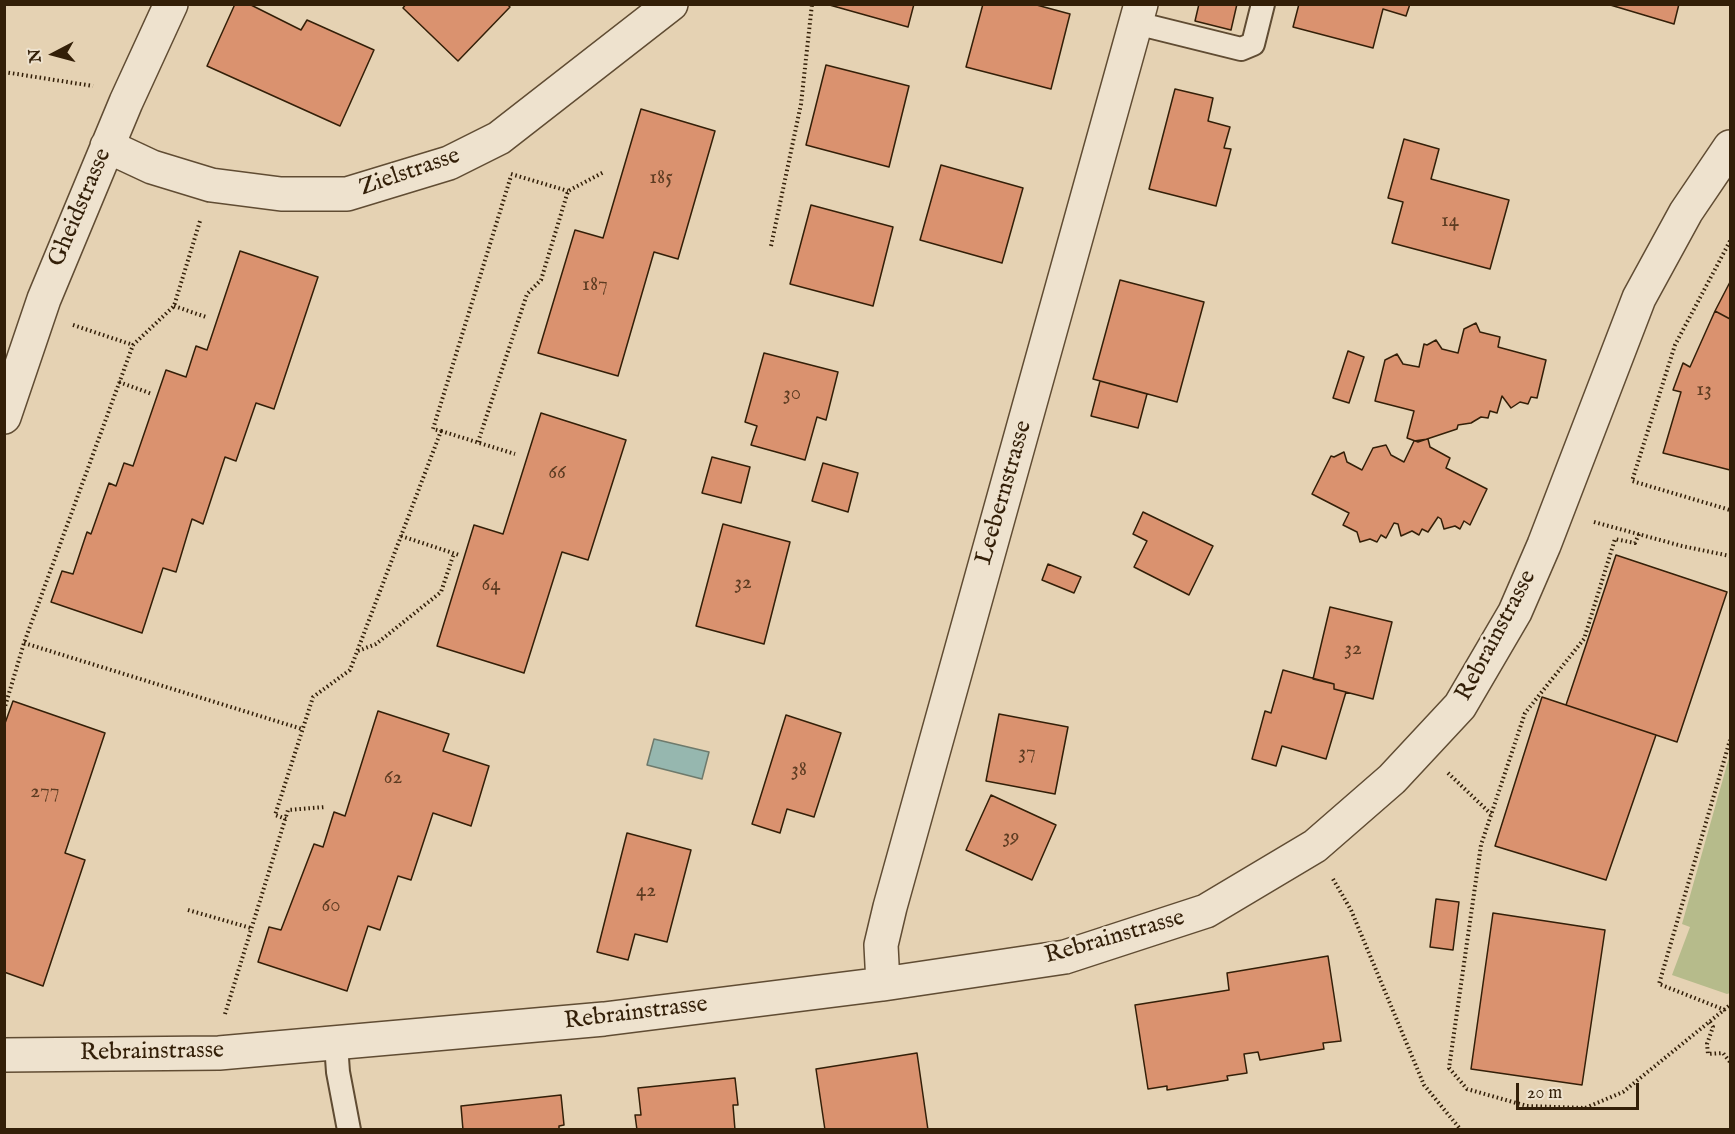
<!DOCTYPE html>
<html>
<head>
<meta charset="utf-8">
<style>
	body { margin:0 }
	#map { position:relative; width:1735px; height:1134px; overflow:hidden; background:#e5d2b3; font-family:"IM FELL English",serif }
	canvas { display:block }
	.frame { position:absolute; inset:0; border:6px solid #331f08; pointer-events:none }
	.north { position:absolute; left:24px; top:24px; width:60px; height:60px; -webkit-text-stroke:4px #eee2ce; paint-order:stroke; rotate:264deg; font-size:16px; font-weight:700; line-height:24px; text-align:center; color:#331f08 }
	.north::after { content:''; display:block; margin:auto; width:21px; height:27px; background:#331f08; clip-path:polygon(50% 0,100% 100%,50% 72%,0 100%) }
	.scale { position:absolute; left:1516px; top:1083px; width:123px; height:27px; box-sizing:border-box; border:3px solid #331f08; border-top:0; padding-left:8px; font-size:18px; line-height:21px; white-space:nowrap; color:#331f08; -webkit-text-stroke:4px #eee2ce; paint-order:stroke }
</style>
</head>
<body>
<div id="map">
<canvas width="1735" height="1134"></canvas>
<div class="frame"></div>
<div class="north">N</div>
<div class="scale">20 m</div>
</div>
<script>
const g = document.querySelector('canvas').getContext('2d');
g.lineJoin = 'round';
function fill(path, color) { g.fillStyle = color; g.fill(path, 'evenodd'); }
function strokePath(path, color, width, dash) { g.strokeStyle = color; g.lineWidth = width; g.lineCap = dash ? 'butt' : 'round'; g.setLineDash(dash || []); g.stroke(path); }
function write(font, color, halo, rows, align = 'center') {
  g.font = font + ' "IM FELL English",serif'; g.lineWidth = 5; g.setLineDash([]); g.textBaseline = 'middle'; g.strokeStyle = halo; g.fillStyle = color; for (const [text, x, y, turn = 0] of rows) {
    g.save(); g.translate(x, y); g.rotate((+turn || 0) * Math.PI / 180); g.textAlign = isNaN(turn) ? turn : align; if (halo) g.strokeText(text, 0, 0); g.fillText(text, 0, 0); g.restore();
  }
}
fill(new Path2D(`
	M1730,754v239l-3,1 -55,-19 18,-48 -8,-3z`), '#b6bb8b');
const water = new Path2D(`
	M654,739l55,13 -7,27 -55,-14z`);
fill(water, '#96b7af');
strokePath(water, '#6e7a6c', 1.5);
const building = new Path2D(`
	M235,4h14l52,26 6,-10 67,30 -34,76 -133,-60z
	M406,4h101l3,3 -52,54 -55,-53z
	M826,4h88l-6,23z
	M983,4h50l37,10 -19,75 -85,-22z
	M1199,4h38l-6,26 -36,-9z
	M1299,4h111l-4,12 -23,-7 -10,39 -80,-21z
	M1607,4h72l-5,20z
	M826,65l83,21 -20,81 -83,-22z
	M1175,89l38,9 -5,23 22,6 -6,21 7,1 -15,57 -67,-17z
	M641,109l74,22 -37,128 -24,-7 -36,124 -80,-23 37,-123 28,8z
	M1404,139l35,10 -8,30 78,21 -19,69 -98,-26 11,-41 -15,-4z
	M941,165l82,23 -21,75 -82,-23z
	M811,205l82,22 -20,79 -83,-22z
	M240,251l78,26 -44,132 -18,-6 -20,58 -11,-4 -22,67 -11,-5 -16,53 -13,-4 -21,65 -91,-31 11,-31 11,3 14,-42 4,2 18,-51 7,3 8,-23 9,3 33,-96 20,7 10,-31 11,4z
	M1120,280l84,22 -27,100 -84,-23z
	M1730,282v37l-15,-8z
	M1715,311l15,8v151l-67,-17 18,-61 -8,-2 10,-27 7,4z
	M1476,323l4,9 20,5 -2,10 48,13 -9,38 -6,-1 -3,7 -8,-2 -9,6 -9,-12 -5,17 -7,-2 -2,7 -7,-1 -10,6 -13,2 -1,4 -39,13 -11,-4 7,-27 -39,-10 10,-41 12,-6 6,10 16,3 5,-23 3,1 9,-5 6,9 16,4 6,-24z
	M1348,351l16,6 -15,46 -16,-5z
	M764,353l74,19 -12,48 -9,-3 -12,43 -54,-15 6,-19 -12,-4z
	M1100,381l47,13 -9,34 -47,-12z
	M541,413l85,27 -38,120 -26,-8 -38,121 -87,-27 37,-121 29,9z
	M1428,439l2,8 20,11 -4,10 41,21 -17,36 -6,-4 -4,8 -5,-3 -11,3 -3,-10 -3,-2 -10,15 -6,-3 -3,6 -7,-4 -11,5 -3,-12 -4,-1 -8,15 -5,-3 -4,7 -7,-3 -10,3 -3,-10 -14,-7 6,-12 -37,-19 19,-38 3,1 10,-5 3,10 15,8 11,-22 13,-3 5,10 13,7 10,-21z
	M712,457l38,10 -9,36 -39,-10z
	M823,463l35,10 -10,39 -36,-11z
	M1143,512l70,34 -24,49 -55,-28 13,-26 -14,-7z
	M723,524l67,18 -26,102 -68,-18z
	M1616,555l111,37 -50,150 -111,-37z
	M1048,564l33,13 -7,16 -32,-13z
	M1330,607l62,15 -19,77 -39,-10v-5l-21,-5z
	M1283,670l51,14v5l12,3 -20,67 -44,-13 -6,20 -24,-7 13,-48 6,2z
	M1542,697l114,38 -50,145 -111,-34z
	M13,701l92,32 -40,120 20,7 -42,126 -39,-14v-246z
	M378,711l71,23 -6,17 46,15 -18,60 -38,-13 -22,67 -13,-4 -18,54 -12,-4 -21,65 -89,-29 11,-35 12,3 33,-86 9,3 11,-35 11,4z
	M999,714l69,13 -13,67 -69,-13z
	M786,715l55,18 -27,84 -27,-8 -7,24 -28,-9z
	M991,795l65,30 -24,55 -66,-30z
	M627,833l64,17 -24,92 -32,-8 -7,26 -31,-8z
	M1436,899l23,3 -6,48 -23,-3z
	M1493,913l112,17 -23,155 -111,-16z
	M1328,956l13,85 -18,2 1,6 -64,11 -2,-8 -14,2 3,19 -20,3 1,4 -61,10v-4l-19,3 -13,-84 94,-15 -2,-17z
	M917,1053l11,77h-103l-9,-61z
	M735,1078l3,27h-5l2,25h-98l-2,-15h6l-3,-27z
	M561,1095l3,30 -5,1v4h-96l-2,-24z`);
fill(building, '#da926f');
strokePath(building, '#331f08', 1.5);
const service = new Path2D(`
	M1136,23l105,26 12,-5 10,-40
	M336,1044l2,28 11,58`);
const minor = new Path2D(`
	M107,146l45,21 59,18 70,9h66l102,-31 50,-25 172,-134
	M4,417l40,-118 82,-197 45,-98
	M883,984l-2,-39 9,-38 251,-903
	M4,1055l215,-2 385,-34 279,-35 182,-27 141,-46 109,-65 77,-67 68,-73 55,-94 29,-67 95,-247 47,-86 44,-65`);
strokePath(service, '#604c33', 26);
strokePath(minor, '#604c33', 36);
strokePath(new Path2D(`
	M4,72l89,14
	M511,174l57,17
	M1730,241l-55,104 -43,136 98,29
	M771,246l30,-142 11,-100
	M174,306l32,11
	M73,325l60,20
	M119,382l33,12
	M441,431l74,23
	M478,442l49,-148 14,-14 27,-89 36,-19
	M1594,522l88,24 48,10
	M1639,534l-4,9 -20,-4 -31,100 -59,74 -44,132 -32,223 18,21 60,17 58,2 38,-16 107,-87
	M401,536l58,19
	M24,643l278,86
	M358,651l18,-7 65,-52 13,-39
	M4,710l20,-67 109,-298 41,-39 26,-85
	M1448,773l43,41
	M286,819l-11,-4 2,-6 36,-112 37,-27 91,-239 -8,-2 78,-253
	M1333,879l18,31 73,175 37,45
	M188,910l63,18
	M1725,1010l-66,-26 71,-244
	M225,1014l63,-204 37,-3
	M1710,1022l3,5 -6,17 1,10 15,-1 7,9`), '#331f08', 4, [1.5, 3]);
strokePath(service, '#eee2ce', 22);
strokePath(minor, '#eee2ce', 33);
write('21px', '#5d3c22', null, [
	["185",661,179],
	["14",1450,222],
	["187",595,286],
	["13",1704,391],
	["30",792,395],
	["66",557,474],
	["32",743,584],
	["64",491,586],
	["32",1353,650],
	["37",1027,754],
	["38",799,771],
	["62",393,779],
	["277",45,793],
	["39",1011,838],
	["42",646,892],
	["60",331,907]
]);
write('24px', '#331f08', '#eee2ce', [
	["Zielstrasse",410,173,-19],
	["Gheidstrasse",81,208,-67],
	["Leebernstrasse",1005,493,-74],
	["Rebrainstrasse",1497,636,-62],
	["Rebrainstrasse",1115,938,-16],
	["Rebrainstrasse",636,1014,-7],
	["Rebrainstrasse",152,1053,-1]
]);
</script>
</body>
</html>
